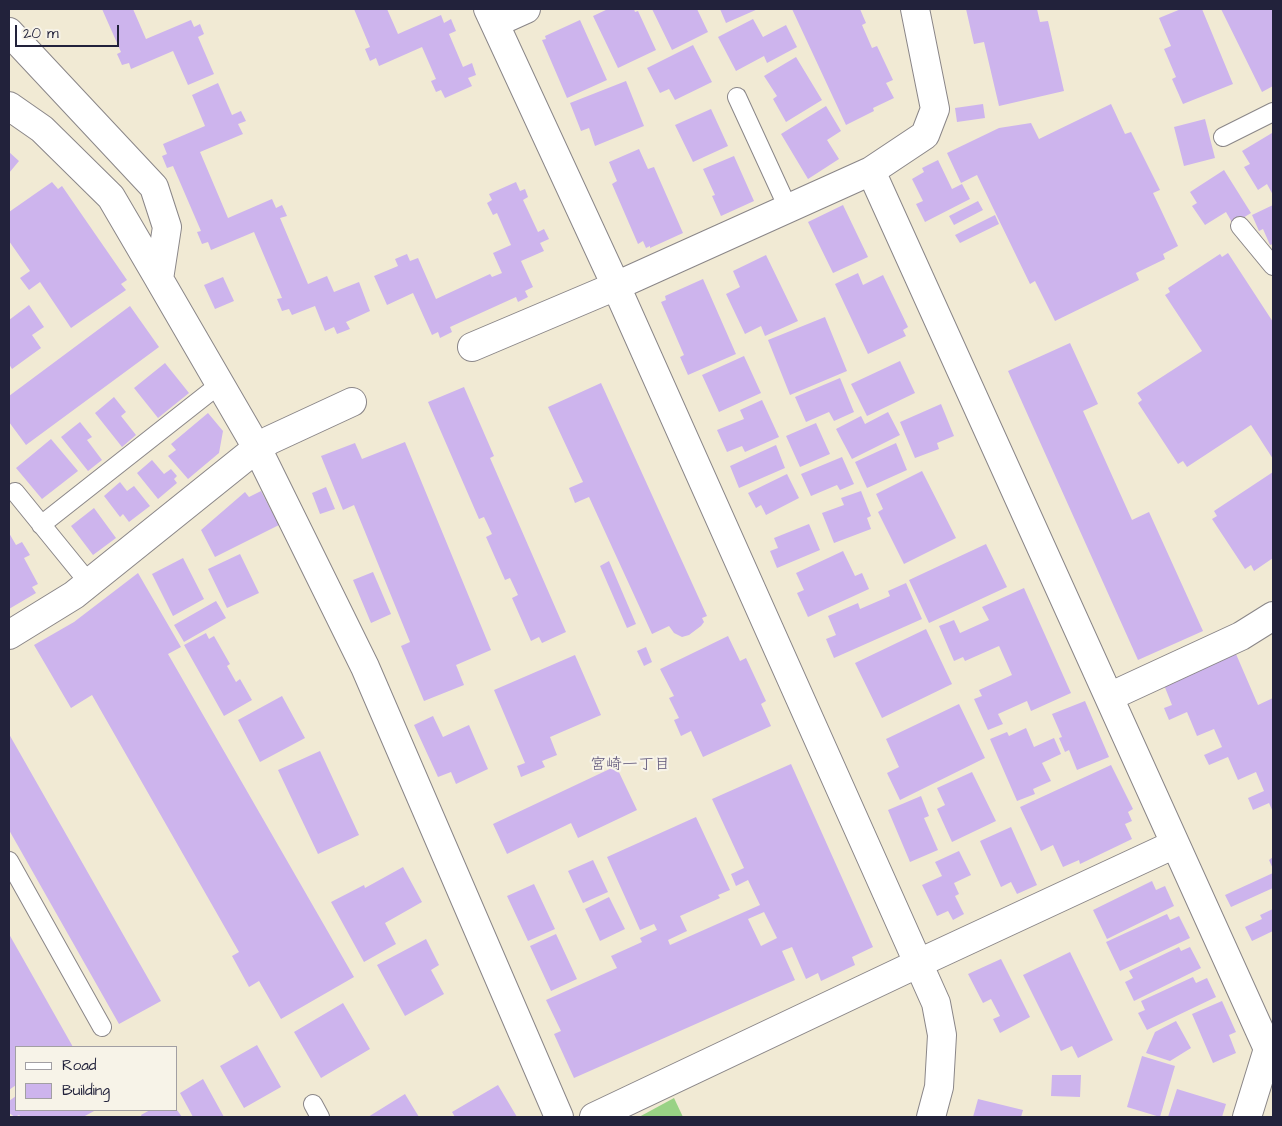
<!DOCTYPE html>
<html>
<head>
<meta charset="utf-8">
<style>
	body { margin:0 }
	#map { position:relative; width:1282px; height:1126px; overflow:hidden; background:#f1ead4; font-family:"Architects Daughter",sans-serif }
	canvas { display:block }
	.frame { position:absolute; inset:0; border:10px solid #22223b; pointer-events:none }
	.legend { position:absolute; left:15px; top:1046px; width:162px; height:65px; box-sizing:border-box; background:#f7f3e8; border:1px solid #a29fa3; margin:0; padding:6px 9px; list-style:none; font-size:15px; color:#22223b }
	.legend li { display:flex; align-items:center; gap:10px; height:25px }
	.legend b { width:25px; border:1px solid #a29fa3 }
	.scale { position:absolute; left:15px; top:25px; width:104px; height:22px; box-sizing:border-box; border:2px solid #22223b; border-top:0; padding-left:6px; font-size:15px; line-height:18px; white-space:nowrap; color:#22223b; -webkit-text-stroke:4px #f7f3e8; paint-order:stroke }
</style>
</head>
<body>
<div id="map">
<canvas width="1282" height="1126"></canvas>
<div class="frame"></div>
<ul class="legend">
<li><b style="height:6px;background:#fff"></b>Road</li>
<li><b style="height:14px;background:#cdb4ed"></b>Building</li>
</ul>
<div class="scale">20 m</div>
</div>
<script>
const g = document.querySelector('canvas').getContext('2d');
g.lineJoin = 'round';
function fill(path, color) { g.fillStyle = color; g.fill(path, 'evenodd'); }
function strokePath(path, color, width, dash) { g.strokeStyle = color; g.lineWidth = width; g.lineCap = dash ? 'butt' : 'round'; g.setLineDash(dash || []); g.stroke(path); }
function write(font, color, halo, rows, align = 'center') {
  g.font = font + ' "Architects Daughter","Klee One",sans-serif'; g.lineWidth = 4.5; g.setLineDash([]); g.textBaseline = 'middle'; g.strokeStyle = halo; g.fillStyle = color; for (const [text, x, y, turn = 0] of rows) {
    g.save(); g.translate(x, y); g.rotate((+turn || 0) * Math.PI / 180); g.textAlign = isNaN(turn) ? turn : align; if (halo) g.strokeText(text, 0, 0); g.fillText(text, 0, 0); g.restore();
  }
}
fill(new Path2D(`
	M674,1098l9,19h-44z`), '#99d285');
fill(new Path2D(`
	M102,9h31l13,30 45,-19 3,7 6,-3 4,10 -6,3 16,37 -26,11 -15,-34 -42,18 -2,-6 -7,2 -5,-11 4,-2z
	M354,9h33l11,25 43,-19 3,8 7,-4 5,12 -7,3 14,33 9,-4 4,12 -8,3 4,8 -27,12 -4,-8 -5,2 -5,-11 5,-2 -14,-32 -43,19 -3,-8 -6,3 -5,-12 5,-2z
	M608,9h26l1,3 3,-1 18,39 -38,18 -25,-52z
	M652,9h45l11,23 -36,18z
	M720,9h38l-32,14z
	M792,9h68l6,14 -4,2 10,23 5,-2 16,34 -7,3 8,15 -21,10 1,3 -28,14z
	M966,9h71l3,13 8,-1 16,70 -65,15 -15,-64 -10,2z
	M1181,9h21l31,75 -50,20 -11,-25 4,-2 -12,-28 7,-3 -12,-28z
	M1221,9h51l1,77 -11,6z
	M753,19l10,18 23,-12 11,22 -30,16 -3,-7 -28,15 -18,-34z
	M580,20l27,60 -40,18 -25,-58 4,-1 -1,-3z
	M693,45l19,37 -37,18 -6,-11 -9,4 -13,-25z
	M796,57l26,43 -36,22 -13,-23 4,-3 -13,-20z
	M626,81l18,45 -49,20 -6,-18 -8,3 -11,-28z
	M218,83l14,32 9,-4 5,10 -8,3 5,10 -43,18 28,66 44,-19 4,9 6,-3 5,11 -7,2 28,66 19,-8 7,16 25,-10 11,29 -24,11 4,7 -13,5 -3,-7 -9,4 -10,-25 -23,9 -3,-6 -7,2 -5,-12 5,-1 -28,-66 -43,18 -3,-8 -6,2 -5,-12 4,-1 -28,-65 -6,2 -5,-12 5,-2 -4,-10 42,-18 -13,-31z
	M983,104l2,14 -28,4 -2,-14z
	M1111,104l14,30 6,-2 29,58 -7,3 25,53 -15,8 2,5 -29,14 3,7 -84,41 -20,-40 -5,3 -53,-109 -16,8 -14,-30 52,-25 32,-5 8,16z
	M826,106l15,25 -14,9 12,19 -31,20 -27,-45z
	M711,109l17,37 -35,16 -18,-37z
	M1205,119l10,39 -31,8 -10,-39z
	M1272,133l1,1v61l-6,-11 -9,6 -14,-23 6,-3 -8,-13z
	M639,149l9,20 6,-2 29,66 -33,15v-2l-4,2 -3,-7 -5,3 -26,-60 5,-3 -8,-19z
	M9,152l10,9 -10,12z
	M734,156l20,45 -33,15 -9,-20 3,-1 -12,-26z
	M938,160l14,29 10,-5 8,15 -45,23 -9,-18 7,-3 -11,-22 12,-7 -2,-4z
	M1224,170l27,43 -18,11 -7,-12 -21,13 -13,-19 5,-3 -7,-11z
	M52,182l6,7 4,-3 65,94 -6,4 5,6 -55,38 -31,-46 -11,8 -9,-12 10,-7 -21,-30v-29z
	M516,182l4,9 5,-2 3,8 -5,3 15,32 6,-3 5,10 -9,4 4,8 -23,10 12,26 -8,4 3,6 -10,5 -2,-5 -66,30 2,5 -12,6 -2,-6 -6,3 -19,-42 -26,12 -13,-29 24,-10 -3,-7 12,-5 3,7 8,-3 18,41 54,-25 2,3 10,-4 -9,-20 18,-8 -14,-32 -4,2 -6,-12 5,-3 -3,-6z
	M978,201l5,9 -29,15 -5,-9z
	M843,205l25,52 -35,16 -25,-51z
	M1273,205v39l-3,1 -7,-16 -4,2 -7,-16z
	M995,215l4,9 -39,19 -5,-8z
	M1228,253l45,69v137l-22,-34 -64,42 -4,-6 -5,3 -40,-61 4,-3 -5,-7 65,-42 -37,-56 5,-3 -2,-4 52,-34 2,3z
	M766,255l32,66 -33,15 -4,-10 -16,8 -19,-40 14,-7 -7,-16z
	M858,273l5,12 20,-10 25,52 -5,3 3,6 -38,18 -33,-70z
	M223,277l11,24 -19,8 -11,-24z
	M703,279l33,75 -48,21 -8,-18 4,-2 -23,-53 5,-2 -1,-4z
	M29,305l15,22 -12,8 9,13 -29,21 -3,-5v-44z
	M130,306l29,41 -133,98 -17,-23v-26z
	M825,317l22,54 -57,24 -22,-55z
	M1070,343l28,61 -15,7 49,109 17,-8 54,119 -65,29 -130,-289z
	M744,356l17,37 -42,19 -17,-37z
	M900,361l15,32 -48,23 -16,-32z
	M165,363l24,30 -31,25 -24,-30z
	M840,378l14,34 -20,9 -5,-9 -23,10 -11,-25z
	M601,383l106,233 -5,2 2,4 -3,4 -12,9 -7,2 -8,-4 -5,-7 -17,8 -63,-137 -14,6 -6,-15 14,-6 -35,-75z
	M464,387l30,69 -4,2 76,174 -24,11 -3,-6 -8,4 -19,-43 6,-3 -8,-17 -5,2 -19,-43 6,-3 -8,-17 -5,2 -51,-117z
	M114,397l12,15 -5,4 15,19 -14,12 -27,-34z
	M762,400l17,37 -34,15 -3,-6 -15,6 -10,-22 27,-11 -4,-9z
	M941,404l13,32 -17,7 2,6 -24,9 -15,-36z
	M888,412l12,23 -48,24 -16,-30 25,-13 4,8z
	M208,413l15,18 -4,22 -31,26 -20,-23 8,-6 -5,-6z
	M80,422l12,15 -5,3 15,20 -14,11 -27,-34z
	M816,423l14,31 -30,13 -14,-31z
	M51,439l27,32 -36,28 -26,-31z
	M405,442l86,208 -35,15 8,20 -40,16 -23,-55 9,-4 -56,-137 -11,5 -22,-54 34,-13 7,16z
	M896,443l11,27 -40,18 -12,-26z
	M776,445l9,23 -46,20 -9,-22z
	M842,457l12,27 -14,6 -3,-5 -26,11 -10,-22z
	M152,460l12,14 7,-5 6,7 -3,3 3,4 -19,16 -21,-26z
	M922,471l34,67 -52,26 -26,-52 5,-3 -7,-15z
	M1273,472v86l-19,13 -3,-6 -6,4 -33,-50 5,-3 -3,-5z
	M787,474l12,24 -33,17 -5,-10 -5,3 -8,-15z
	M120,482l7,9 7,-5 16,20 -21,16 -6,-8 -3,3 -16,-21z
	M326,487l9,22 -15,5 -8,-21z
	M261,491l18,34 -64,32 -14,-27 44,-38 4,5z
	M861,491l10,25 -4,2 4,11 -37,14 -12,-30 22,-8 -3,-7z
	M94,508l22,30 -23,17 -22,-29z
	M809,524l11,26 -43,18 -7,-17 8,-3 -4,-10z
	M9,533l7,12 6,-3 8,13 -6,3 14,26 -6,3 4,6 -27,16z
	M986,544l21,43 -78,36 -20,-43z
	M843,551l12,25 7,-3 7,16 -61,28 -11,-24 7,-3 -8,-17z
	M240,554l19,39 -32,15 -19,-39z
	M183,558l21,41 -31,17 -21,-42z
	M609,561l27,63 -9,4 -27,-62z
	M373,572l18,42 -20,9 -18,-43z
	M138,573l43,74 -13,7 186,323 -73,42 -22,-38 -10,6 -17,-31 7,-4 -147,-257 -21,13 -37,-63 40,-23z
	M906,583l16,36 -88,39 -8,-19 10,-4 -8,-19 30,-13 2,6 30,-13 -2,-5z
	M1024,588l47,105 -40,18 -4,-10 -29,13 5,10 -15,6 -14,-31 8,-3 -3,-6 33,-15 -13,-29 -34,15 -2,-4 -9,4 -15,-35 15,-6 6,13 29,-13 -7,-13z
	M216,601l10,17 -42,24 -10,-17z
	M926,629l26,55 -70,34 -27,-55z
	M206,633l3,6 5,-3 16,28 -3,2 9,16 4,-3 12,21 -28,16 -40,-71z
	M728,636l12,25 6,-3 20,43 -5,3 10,22 -68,31 -12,-26 -10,5 -7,-16 5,-2 -10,-20 5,-2 -14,-27z
	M646,647l6,15 -8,4 -7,-15z
	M1236,654l22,51 15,-7v114l-4,-9 -16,7 -5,-12 16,-7 -8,-19 -18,8 -10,-23 -19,8 -5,-10 18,-8 -8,-18 -17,7 -10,-24 -18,8 -5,-12 8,-3 -8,-20z
	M575,655l26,60 -51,22 7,18 -15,6 3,6 -24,10 -4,-11 8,-3 -31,-73z
	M282,696l23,42 -45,24 -22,-42z
	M1085,701l24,56 -32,13 -8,-20 -4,2 -6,-14 3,-1 -10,-23z
	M959,704l26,54 -85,42 -13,-27 12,-6 -13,-28z
	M433,716l10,21 26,-12 19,44 -32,15 -5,-12 -13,5 -24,-52z
	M1026,728l8,19 20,-9 7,16 -19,9 9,18 -18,8 2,5 -18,7 -27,-62 17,-7 2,4z
	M9,734l152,267 -42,23 -110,-194z
	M320,751l39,84 -41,19 -40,-84z
	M791,764l82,183 -21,10 3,8 -34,16 -3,-8 -12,6 -14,-32 -10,4 13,29 -221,98 -20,-44 7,-3 -15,-31 71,-32 -6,-12 31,-14 -2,-4 17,-8 -3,-6 -14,6 -33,-73 89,-40 34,73 -12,5 2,3 -40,18 7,15 -19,9 2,5 90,-40 -12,-25 -12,6 -5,-12 13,-6 -32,-69zM764,912l13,26 -16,8 -13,-27z
	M1111,765l22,44 -5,3 4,9 -7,3 7,15 -52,25 -1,-4 -16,7 -10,-22 -12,6 -21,-44z
	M616,766l21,44 -59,28 -7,-15 -64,31 -14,-30z
	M972,772l24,49 -44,21 -15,-33 8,-4 -8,-17z
	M921,796l8,20 -5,2 14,32 -28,12 -22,-52z
	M1011,827l26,58 -20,9 -6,-12 -10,5 -21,-46z
	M959,851l12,24 -17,8 5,11 -4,2 9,18 -11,6 -5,-9 -11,5 -15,-31 20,-9 -7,-14z
	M1273,857v12l-4,-9z
	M593,860l15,32 -25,11 -15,-32z
	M403,867l19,35 -37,21 11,21 -32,18 -33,-60 33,-17 1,3z
	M1273,873v15l-42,19 -6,-12z
	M1152,881l4,9 9,-4 9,20 -67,33 -14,-29z
	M534,884l21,45 -27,12 -21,-45z
	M609,897l16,32 -25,12 -15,-32z
	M1273,909v22l-21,10 -7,-14 17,-8 -2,-4z
	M1167,914l3,6 9,-4 11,22 -70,33 -14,-29z
	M9,934l64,113h-57v38l-7,5z
	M556,934l21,45 -26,12 -21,-45z
	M426,939l13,26 -8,5 13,24 -39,22 -28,-51z
	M1179,947l2,4 9,-4 11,21 -67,33 -9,-19 8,-4 -4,-7z
	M1070,952l43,88 -35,18 -6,-12 -11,5 -38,-76z
	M1001,959l29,58 -30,16 -7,-14 7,-3 -9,-17 -8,4 -15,-29z
	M1193,977l3,6 11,-5 9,19 -69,33 -9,-17 7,-3 -4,-9z
	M1222,1001l14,31 -7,3 7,18 -23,10 -21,-49z
	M343,1003l27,46 -49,29 -27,-46z
	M1176,1021l15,27 -21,13 -24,-8 9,-21z
	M257,1045l24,42 -37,21 -24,-42z
	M1142,1056l33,10 -15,51 -33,-10z
	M1052,1075h29l-1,22 -29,-1z
	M203,1079l21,38h-31l-13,-24z
	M498,1085l19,32h-62l-3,-5z
	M1177,1089l49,15 -4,13h-54z
	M405,1094l14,23h-51z
	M16,1096v14h80l-13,7h-62l-2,-2 -4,2 -6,-4v-12z
	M978,1099l45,11 -2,7h-48z
	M150,1110h27l5,7h-40l-1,-2z`), '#cdb4ed');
const lane = new Path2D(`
	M737,97l51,111
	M1223,137l50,-25
	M1240,226l33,40
	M15,492l74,91
	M41,525l179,-141
	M9,861l93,166
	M313,1104l7,13`);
const street = new Path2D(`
	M488,9l128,277 320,717 6,32 -3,52 -8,30
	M495,23l31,-14
	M9,32l145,155 13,40 -8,52 98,169 108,219 194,450
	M9,106l33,23 69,68 48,82
	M871,171l397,878 -21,68
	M472,347l144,-61 255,-115 54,-36 10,-26 -20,-100
	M9,635l65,-40 183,-147 13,-8 82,-38
	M1109,697l132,-61 32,-20
	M594,1117l325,-154 256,-119`);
strokePath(lane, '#8a8688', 20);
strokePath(street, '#8a8688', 30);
strokePath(lane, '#fff', 18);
strokePath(street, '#fff', 28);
write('16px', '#5e5579', '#f7f3e8', [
	["宮崎一丁目",630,766]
]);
</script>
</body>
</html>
